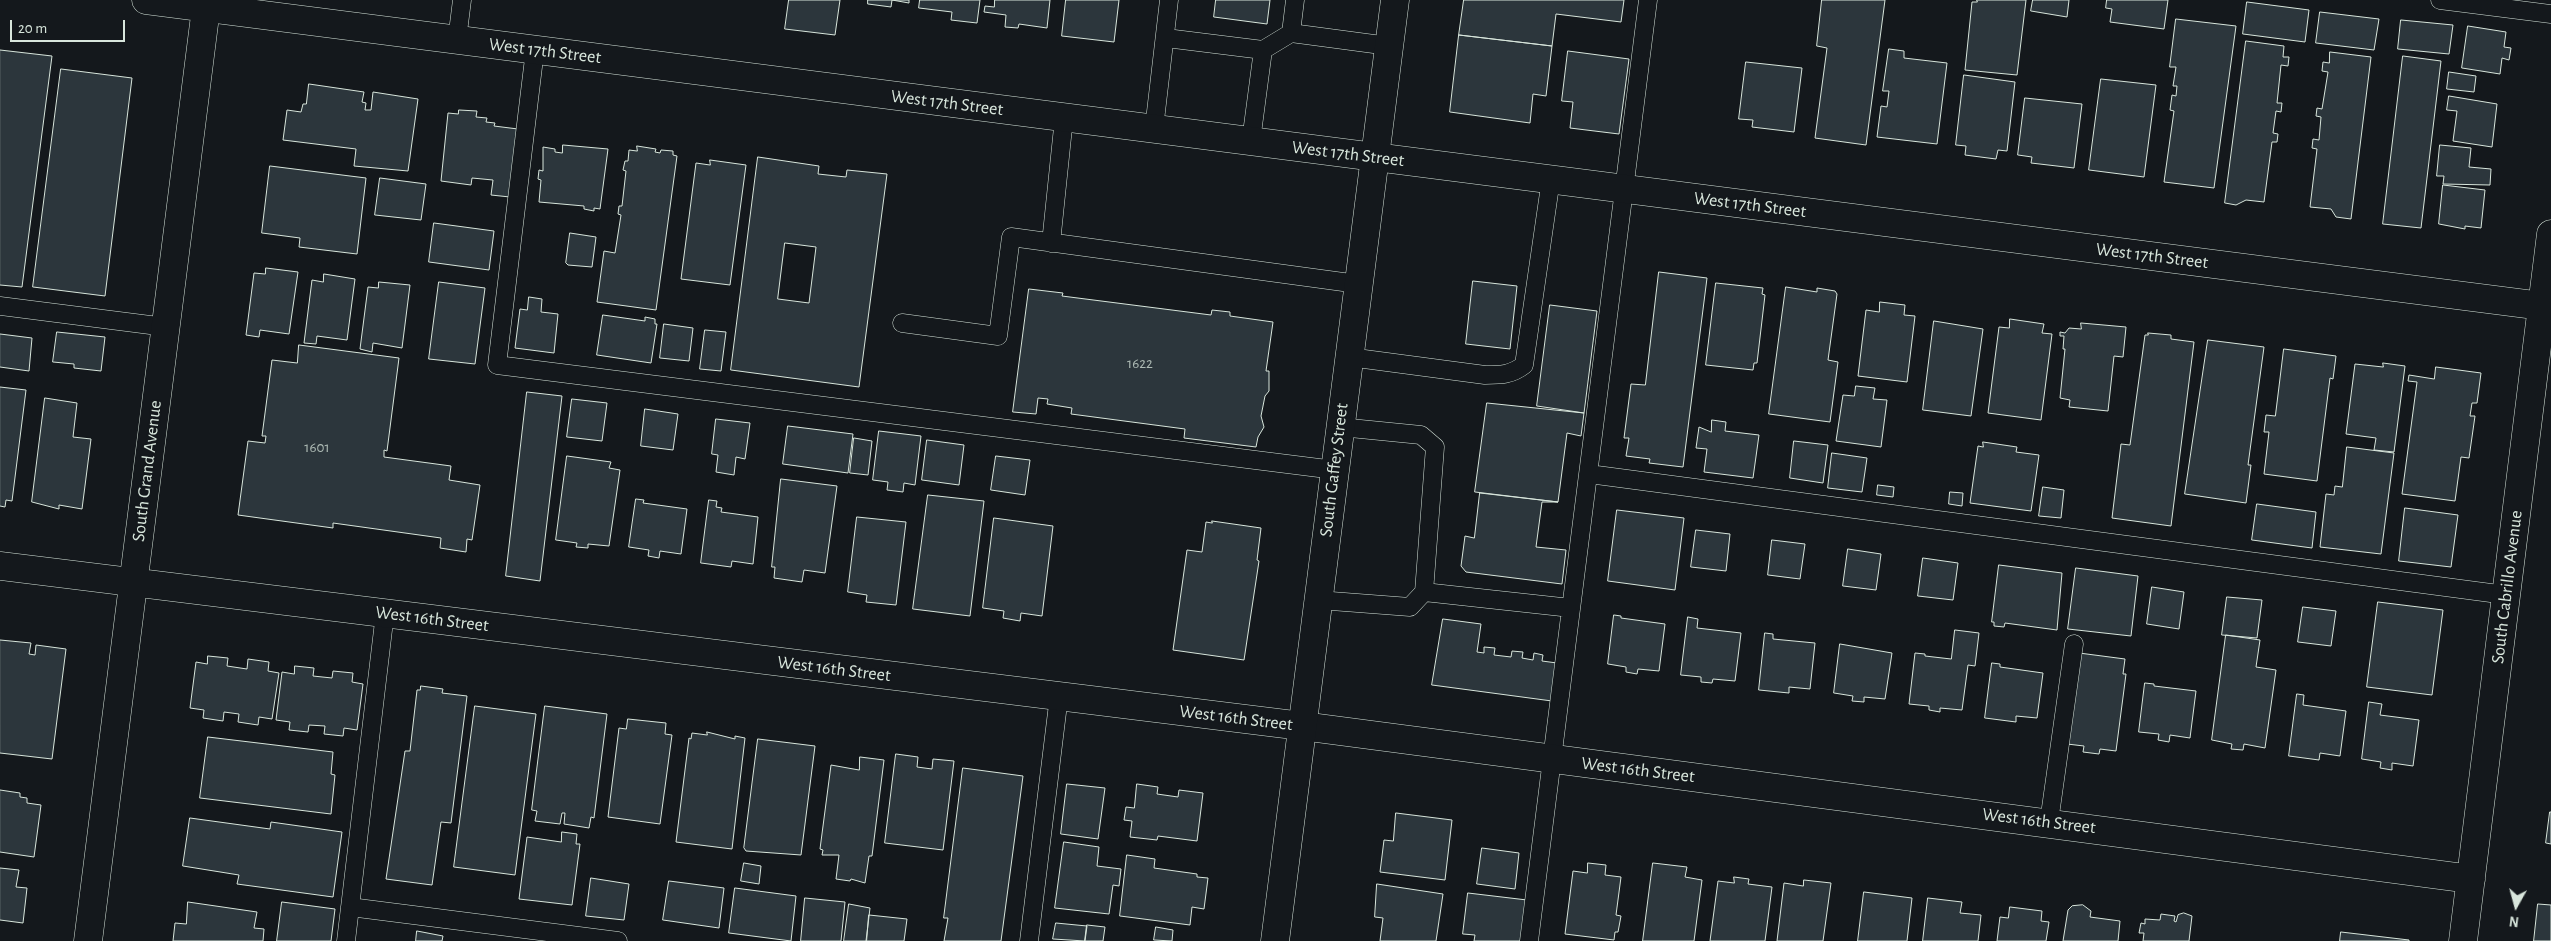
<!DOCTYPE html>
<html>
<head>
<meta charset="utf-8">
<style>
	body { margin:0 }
	#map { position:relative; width:2551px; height:941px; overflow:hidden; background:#14181c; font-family:"Alegreya Sans",sans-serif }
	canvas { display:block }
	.north { position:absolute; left:2491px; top:881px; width:50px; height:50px; -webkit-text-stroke:4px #14181c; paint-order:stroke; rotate:187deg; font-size:14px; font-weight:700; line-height:20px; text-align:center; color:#d8e6dc }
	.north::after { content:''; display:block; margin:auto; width:18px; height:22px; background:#d8e6dc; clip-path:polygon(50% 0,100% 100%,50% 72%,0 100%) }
	.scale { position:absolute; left:10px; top:20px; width:115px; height:22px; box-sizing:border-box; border:2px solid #d8e6dc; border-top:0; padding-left:6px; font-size:15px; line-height:18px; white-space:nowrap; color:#d8e6dc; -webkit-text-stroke:4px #14181c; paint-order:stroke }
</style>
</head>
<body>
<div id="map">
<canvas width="2551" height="941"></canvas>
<div class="north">N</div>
<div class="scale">20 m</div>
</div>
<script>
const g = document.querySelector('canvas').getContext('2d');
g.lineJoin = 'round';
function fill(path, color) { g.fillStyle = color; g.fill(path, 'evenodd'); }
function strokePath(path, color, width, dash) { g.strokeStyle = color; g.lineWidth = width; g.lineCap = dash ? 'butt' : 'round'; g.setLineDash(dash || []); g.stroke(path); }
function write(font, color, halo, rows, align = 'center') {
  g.font = font + ' "Alegreya Sans",sans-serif'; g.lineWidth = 4; g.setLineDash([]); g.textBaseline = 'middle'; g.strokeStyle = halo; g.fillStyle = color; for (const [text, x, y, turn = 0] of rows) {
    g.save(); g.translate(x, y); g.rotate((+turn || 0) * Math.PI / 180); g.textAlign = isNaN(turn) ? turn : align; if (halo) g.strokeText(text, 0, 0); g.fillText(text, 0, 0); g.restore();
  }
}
const building = new Path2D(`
	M789,0h51l-5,35 -50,-6z
	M868,0h41v3l-17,-3 -1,7 -23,-3z
	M920,0h60l-3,23 -26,-3 1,-8 -33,-4z
	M995,0h55l-3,28 -28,-4 -1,4 -13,-1 1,-12 -22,-3 1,-6 9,1z
	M1066,0h53l-5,42 -52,-6z
	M1216,0h54l-3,24 -53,-7z
	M1464,0h160l-3,22 -65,-8 -4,32 -93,-11z
	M1822,0h63l-19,145 -51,-7 12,-90 -10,-2z
	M1977,0h49l-9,75 -52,-5 7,-68h5z
	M2033,0h36l-2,17 -36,-6z
	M2107,0h61l-4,29 -54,-7 2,-13 -6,-1z
	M2247,2l62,8 -4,32 -62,-8z
	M2320,12l59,7 -5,31 -58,-7z
	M2176,19l60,7 -22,162 -50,-6 10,-71 -4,-1 2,-15 4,1 1,-10h-4l3,-19h-6z
	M2401,20l52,5 -4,29 -51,-5z
	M2468,26l38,6 -2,15 7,1 -2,12 -7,-2 -2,16 -38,-6z
	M1459,35l93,11 -6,50 -13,-2 -3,29 -80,-11z
	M2246,41l38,5 -1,11h6l-1,9 -7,-1 -4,38h5l-1,9 -5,-1 -3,22 5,1 -1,8h-5l-8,60 -18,-2 -10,5 -11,-2z
	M1889,49l15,2v7l43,5 -10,81 -60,-7 4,-31 6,1 2,-16h-6z
	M0,50l52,6 -30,231 -22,-2z
	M1568,51l61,8 -10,75 -49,-6 3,-26 -11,-1z
	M2330,52l41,5 -20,162 -15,-2 -5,-8 -21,-2 7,-58 -5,-1 1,-9 6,1 2,-23 -5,-1 1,-8 5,1 6,-37 -6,-1 1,-9 6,1z
	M2403,56l38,5 -20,167 -38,-4z
	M1746,62l56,6 -8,64 -42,-5 1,-7 -14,-1z
	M61,69l71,9 -27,218 -72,-9z
	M2449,72l27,4 -2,16 -27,-3z
	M1964,75l51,7 -8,69 -9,-1 -2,9 -31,-4 1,-9 -10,-1z
	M2101,79l55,6 -12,92 -55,-7z
	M309,84l55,8 -2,10 4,1 -1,7h6l2,-18 45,7 -10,72 -54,-5 2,-17 -73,-9 4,-30 14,2 2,-8h3z
	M2449,96l48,8 -5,43 -39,-6 4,-30 -10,-1z
	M2025,98l57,6 -8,64 -43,-5 1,-6 -14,-2z
	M459,110l18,1 -1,6 11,1 -1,4 9,1 -1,3 24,3 -8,68 -19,-2 2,-15 -21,-2 -1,7 -30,-4 7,-68 10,1z
	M563,145l45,4 -8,60 -6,-1v3l-10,-2v-3l-45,-4 2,-22 -3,-1 1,-9 4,1v-24l12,2v3l7,1z
	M2440,145l31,3 -2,19 22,2 -1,16 -47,-1 1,-8h-7z
	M637,146l19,3 -1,3 5,1 1,-3 12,1v4l4,1 -21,154 -59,-8 7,-51 11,2 6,-38 -3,-1 1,-8h3l4,-35 -3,-1 2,-9h3l1,-11 8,1z
	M758,157l61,9 -1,8 28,3 1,-7 40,4 -28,213 -128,-17zM785,243l31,4 -7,56 -31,-4z
	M710,160l36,5 -16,120 -49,-6 15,-116 14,2z
	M270,166l96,12 -9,76 -58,-7 1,-9 -38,-5z
	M380,178l46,6 -5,36 -46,-5z
	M2443,185l42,5 -4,38 -16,-2v3l-26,-5z
	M434,223l60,8 -5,39 -60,-8z
	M570,233l26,4 -4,30 -24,-2 -2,-2z
	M266,268l32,4 -9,62 -29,-4 -1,7 -13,-2 8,-62 11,1z
	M1659,272l48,6 -24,189 -34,-4 1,-4 -24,-3 3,-18h-5l7,-54 14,1z
	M324,274l31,5 -8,61 -30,-4 -1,8 -12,-1 8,-63 11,2z
	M1473,281l44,5 -7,63 -44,-5z
	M379,282l31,3 -8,63 -29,-5 -1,9 -12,-3 8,-62 10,1z
	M439,282l46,6 -10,76 -46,-5z
	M1716,283l47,5 -1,6 3,1 -8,68h-3l-1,7 -47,-5z
	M1786,287l31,5v-4l18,3 2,3 -9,66 10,2 -8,60 -61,-8z
	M1029,289l34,4 -1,3 149,19 1,-5 18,2v4l43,6 -7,49h3v20l-4,5 -4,20 3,11 -6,10 -2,10 -72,-9 1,-9 -114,-15 1,-6 -25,-4 1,-5 -10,-1 -2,16 -23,-2z
	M529,297l13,2 -1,13 17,2 -4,39 -39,-5 5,-39 7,1z
	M1880,302l25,3 -1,10 11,1 -8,66 -49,-6 8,-66 13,2z
	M1550,305l47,6 -13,102 -47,-7z
	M603,315l42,6v-4l10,2v5h2l-6,39 -54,-8z
	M2010,319l34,5 -2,9 10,1 -11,86 -53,-7 11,-86 10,1z
	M1934,321l49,8 -12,87 -48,-6z
	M2081,323l45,4 -3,30 -9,-1 -6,55 -39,-4 1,-7 -10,-2 5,-49h-2l1,-13h-4v-4l5,1 4,-5 12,1z
	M664,324l29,4 -4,33 -29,-3z
	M705,330l21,2 -5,39 -21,-2z
	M57,332l48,5 -4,34 -27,-3v-4l-21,-2z
	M2148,333l23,2v4l23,3 -23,184 -59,-8 9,-74 9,1 15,-110h3z
	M0,334l32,4 -3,33 -29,-4z
	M2208,340l56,7 -16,118h3l-5,38 -61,-9z
	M299,345l100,13 -12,93 -3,-1v7l67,9 -2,14 31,5 -8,55 -5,-1 -1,13 -26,-4 1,-10 -108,-15v5l-95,-13 10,-74 17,2 1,-7h-4l10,-76 25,3z
	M2284,349l52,7 -3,23 -3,-1 -13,103 -53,-7 5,-42h-5l2,-17 9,1z
	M2383,363l22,3 -11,86 -20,-2 2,-12 -30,-4 9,-70 28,3z
	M2436,367l45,6 -4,30h-5l-2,13h5l-6,42 -8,-1 -6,44 -53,-7 15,-112 -9,-1 1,-6 25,4z
	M1856,386l19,2 -2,11 14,1 -6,47 -45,-6 7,-46 11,1z
	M0,387l26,3 -14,111 -6,-1 -1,7 -5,-1z
	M527,392l35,4 -22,185 -34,-5z
	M45,398l32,5 -4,34 18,2 -9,70 -23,-4v4l-27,-7z
	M572,399l35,4 -5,38 -35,-4z
	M1487,403l97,10 -3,23 -14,-3 -9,69 -83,-10z
	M645,409l33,5 -5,36 -32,-4z
	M716,419l34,4 -5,36 -9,-2 -2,18 -18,-3 2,-17 -6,-1z
	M1712,420l14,2 -1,9 34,4 -6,43 -49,-6 3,-23 -11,-1 3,-21 12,5z
	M788,426l65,8 -5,39 -65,-9z
	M879,431l42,5 -6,49 -11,-2 -1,9 -16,-2 1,-8 -15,-2z
	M854,438l18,3 -4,34 -18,-2z
	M927,440l37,5 -5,40 -37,-5z
	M1794,441l34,4 -5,38 -33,-5z
	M1983,442l34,5 -1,5 23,3 -8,56 -61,-8 8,-57 5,1z
	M2347,447l47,6 -13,101 -61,-7 6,-53 8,1 1,-9 7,1z
	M1832,453l35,5 -5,34 -34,-4z
	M567,456l44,6 -2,6 11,2 -11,76 -21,-2v4l-12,-1 1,-4 -21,-3z
	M996,456l34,4 -5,35 -34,-5z
	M781,479l56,7 -12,87 -21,-3 -2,12 -28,-4 1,-11h-3z
	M1878,485l16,2 -1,10 -16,-2z
	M2043,487l21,3 -3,28 -22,-2z
	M1950,492l13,1 -1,13 -13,-2z
	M1480,493l78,9h-16l-6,45 30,3 -4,34 -96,-12 -5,-6 4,-30 9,2z
	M928,495l56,6 -14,115 -57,-7z
	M636,499l8,1 -1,3 44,6 -6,45 -21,-3 -1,7 -11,-2 1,-6 -20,-3z
	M709,500l8,1 -1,6 6,1 -1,4 37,5 -5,47 -21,-3 -1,6 -30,-4z
	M2257,504l59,8 -4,36 -60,-8z
	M2405,508l53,7 -7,52 -52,-6z
	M1617,510l67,8 -9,72 -67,-9z
	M857,517l49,5 -10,83 -30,-3 1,-7 -19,-3z
	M994,518l59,8 -11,90 -21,-3 -1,8 -17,-3 1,-7 -21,-3z
	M1212,521l49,7 -4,32 2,1 -15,99 -71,-10 14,-100 15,2 4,-30 6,1z
	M1696,530l34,4 -4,37 -35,-4z
	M1772,540l33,4 -5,35 -32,-4z
	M1848,549l33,5 -5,36 -33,-4z
	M1923,558l35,5 -5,37 -35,-4z
	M1999,565l63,8 -5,57 -52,-7 -1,4 -10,-1v-4h-2z
	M2076,568l62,8 -7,60 -63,-7z
	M2152,587l32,5 -5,37 -32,-5z
	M2227,597l35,3 -5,38 -35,-3z
	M2378,602l65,8 -11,85 -65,-8z
	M2303,607l33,4 -5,35 -33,-4z
	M1614,615l7,1v2l44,6 -6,47 -21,-2 -1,5 -11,-2v-5l-18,-3z
	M1688,617l10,2 -1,9 44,5 -6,48 -22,-2 -1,4 -11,-1v-5l-20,-2z
	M1443,619l38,5 -4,28 7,1v-6l11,1 -1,7 17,2 1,-6 11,1 -1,6 11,2 1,-7 9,2 -1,6 15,2 -5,38 -120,-16z
	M1955,630l24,3 -4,33 -7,-1 -6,45 -22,-2v4l-11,-2v-4l-20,-2 6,-51 10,1v2l26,3z
	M1765,633l8,1v5l42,4 -5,46 -21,-2v6l-30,-3z
	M2226,635l34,5 -4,27 20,3 -11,78 -21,-4 -1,6 -12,-1 1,-5 -20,-4z
	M0,640l31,3 -2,11 6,1 1,-10 30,4 -14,110 -52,-6z
	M1840,644l52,9 -7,46 -21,-2v5l-12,-1 1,-5 -19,-3z
	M2079,653l46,6 -2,15h3l-10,77 -16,-2 -1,5 -16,-2 1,-6 -17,-2z
	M208,656l20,2 -1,8 20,3 1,-10 21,3 -1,9 11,2 -7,46 -13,-2 -1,8 -20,-3 1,-8 -15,-2 -1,9 -20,-3 1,-8 -14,-2 6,-46 11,2z
	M1992,663l8,1v3l43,6 -6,45 -21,-2v6l-31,-4z
	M295,666l19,2 -1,8 19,2 1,-7 20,2 -1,9 11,2 -6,46 -13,-2 -1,8 -19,-2 1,-8 -16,-1 -1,7 -19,-2 1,-8 -14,-2 6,-48 12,2z
	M2145,683l9,1v2l42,5 -6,47 -20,-3 -1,7 -11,-2 1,-6 -20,-2z
	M421,686l22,3 -1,4 25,3 -16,127 -10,-1 -9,63 -46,-6 19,-128h5l7,-61h3z
	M2297,694l7,1 -1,10 43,6 -6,45 -20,-3 -1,7 -30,-4z
	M2369,702l13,2 -2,11 39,5 -6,46 -21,-3v7l-12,-2 1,-6 -19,-3z
	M475,706l61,8 -21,161 -61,-8z
	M545,706l62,8 -13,104 -3,-1 -2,11 -25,-4 1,-11h-3l-2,11 -25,-3 2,-10 -5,-1z
	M628,719l38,4 -1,11 7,1 -12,89 -52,-7 11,-89 7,1z
	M707,732l28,7v-3l10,2 -13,111 -56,-7 13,-104 2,1 1,-6 15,2z
	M208,737l125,15 -2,22 4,1 -4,39 -131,-16z
	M758,739l57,7 -14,109 -55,-4 -2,-3z
	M896,754l22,3 -1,10 15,2 1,-10 21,2 -11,89 -58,-7z
	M860,757l24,3 -12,96h-3l-4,27 -14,-4 -1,2 -14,-2 3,-24h-17l1,-5 -3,-1 11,-84 28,5z
	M963,768l60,8 -22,165h-57l4,-23h-4z
	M1067,784l38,4 -7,51 -37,-5z
	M1137,784l21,3 -1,7 21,3 1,-7 24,3 -6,48 -39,-5 -1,4 -27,-3 2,-16 -8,-1 2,-13 8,1z
	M0,790l20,3v4l7,1v5l14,2 -7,52 -34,-5z
	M2550,812h1v32l-5,-1z
	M1396,813l56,7 -7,60 -65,-8 4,-32 9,1z
	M190,818l80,11 1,-7 71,10 -9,65 -96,-13 2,-9 -56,-9z
	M562,832l15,2 -1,10h4l-8,61 -53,-6 8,-62 34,5z
	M1064,842l35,5 -2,19 24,3 -2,17 -6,-1 -4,29 -54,-6z
	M1482,848l37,5 -4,36 -38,-5z
	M1127,855l28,4 -1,9 43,6v3l11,1 -4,31 -12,-2 -2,18 -70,-9z
	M744,863l17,3 -2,18 -18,-3z
	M1588,863l18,2 -1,10 16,2 -5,38 5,1 -3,16h-3l-1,8 -49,-6 8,-63 14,2z
	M1653,863l34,4 -2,10 17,3 -8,61h-51z
	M0,868l19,2 -3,17 11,1 -4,35 -23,-3z
	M1734,877l15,2 -1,5 24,3 -7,54h-55l8,-60 16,2z
	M591,878l38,6 -5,36 -38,-4z
	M1804,880l27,3 -8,58h-46l7,-58 19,3z
	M669,881l55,7 -5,40 -56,-8z
	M1377,884l66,10 -7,47h-56l3,-23 -8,-1z
	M735,888l61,8 -5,45 -62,-8z
	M1864,892l48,6 -5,43h-49z
	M1468,893l59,7 -5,41h-48l1,-6 -12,-1z
	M805,898l40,4 -4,39h-40z
	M1928,898l34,4 -2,11 21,2 -3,26h-55z
	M188,902l69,10 -3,16 10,1 -1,12h-90l2,-18 11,1z
	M282,902l53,7 -4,32h-54z
	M849,904l21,4 -4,33h-22z
	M2538,904l13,1v36h-17z
	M2083,905l8,6 -1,6 30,4 -2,20h-55l5,-31 4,-4z
	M2010,907l32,4 -1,10 8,1 -3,19h-49l3,-24 8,1z
	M2184,913l8,3 -3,25h-46l1,-8h-5l2,-10 4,1v-5l15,1 1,-6 14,2 -1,5 2,1 2,-7z
	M869,915l38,4 -3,22h-37z
	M1056,923l31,3 -2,15 -32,-2z
	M1087,925l18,2 -2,14h-18z
	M1156,927l17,3 -1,11 -18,-1z
	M417,931l26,5 -1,5h-26z
	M2341,932l68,8v1h-69z`);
fill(building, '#2c363c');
strokePath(building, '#d8e6dc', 1);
const service = new Path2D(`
	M2440,0l111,14
	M1291,33l4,-33
	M1166,38l97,12 -12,91
	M457,40l5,-40
	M535,50l-38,315 838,105
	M1263,50l28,-17 98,13
	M1154,129l15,-129
	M1051,243l13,-125
	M0,306l166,21
	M902,323l96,13 13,-99 347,47
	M1349,357l136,18c16,0 26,0 39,-10l27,-186
	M1589,474l917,121
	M1424,592l147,16
	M1318,600l92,7 14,-15 11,-145 -14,-12 -81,-8
	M2049,822l25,-178
	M350,907l268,34
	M346,941l39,-328
	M1029,941l30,-245
	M1529,941l119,-941`);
const minor = new Path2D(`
	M146,0l2405,307
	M0,566l1302,160 1169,153
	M88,941l119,-941
	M2463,941l88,-707`);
const primary = new Path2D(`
	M1275,941l120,-941`);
strokePath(service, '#d8e6dc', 19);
strokePath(minor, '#d8e6dc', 29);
strokePath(primary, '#d8e6dc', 29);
strokePath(service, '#14181c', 18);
strokePath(minor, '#14181c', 28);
strokePath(primary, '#14181c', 28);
write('15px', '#adbab4', null, [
	["1622",1140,363],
	["1601",317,447]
]);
write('18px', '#d8e6dc', '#14181c', [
	["West 17th Street",545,51,7],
	["West 17th Street",947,103,7],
	["West 17th Street",1348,154,7],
	["West 17th Street",1750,205,7],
	["West 17th Street",2152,256,7],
	["South Gaffey Street",1334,470,-83],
	["South Grand Avenue",147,471,-83],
	["South Cabrillo Avenue",2507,587,-83],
	["West 16th Street",432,619,7],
	["West 16th Street",834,669,7],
	["West 16th Street",1236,718,7],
	["West 16th Street",1638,770,7],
	["West 16th Street",2039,821,7]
]);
</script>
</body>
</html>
